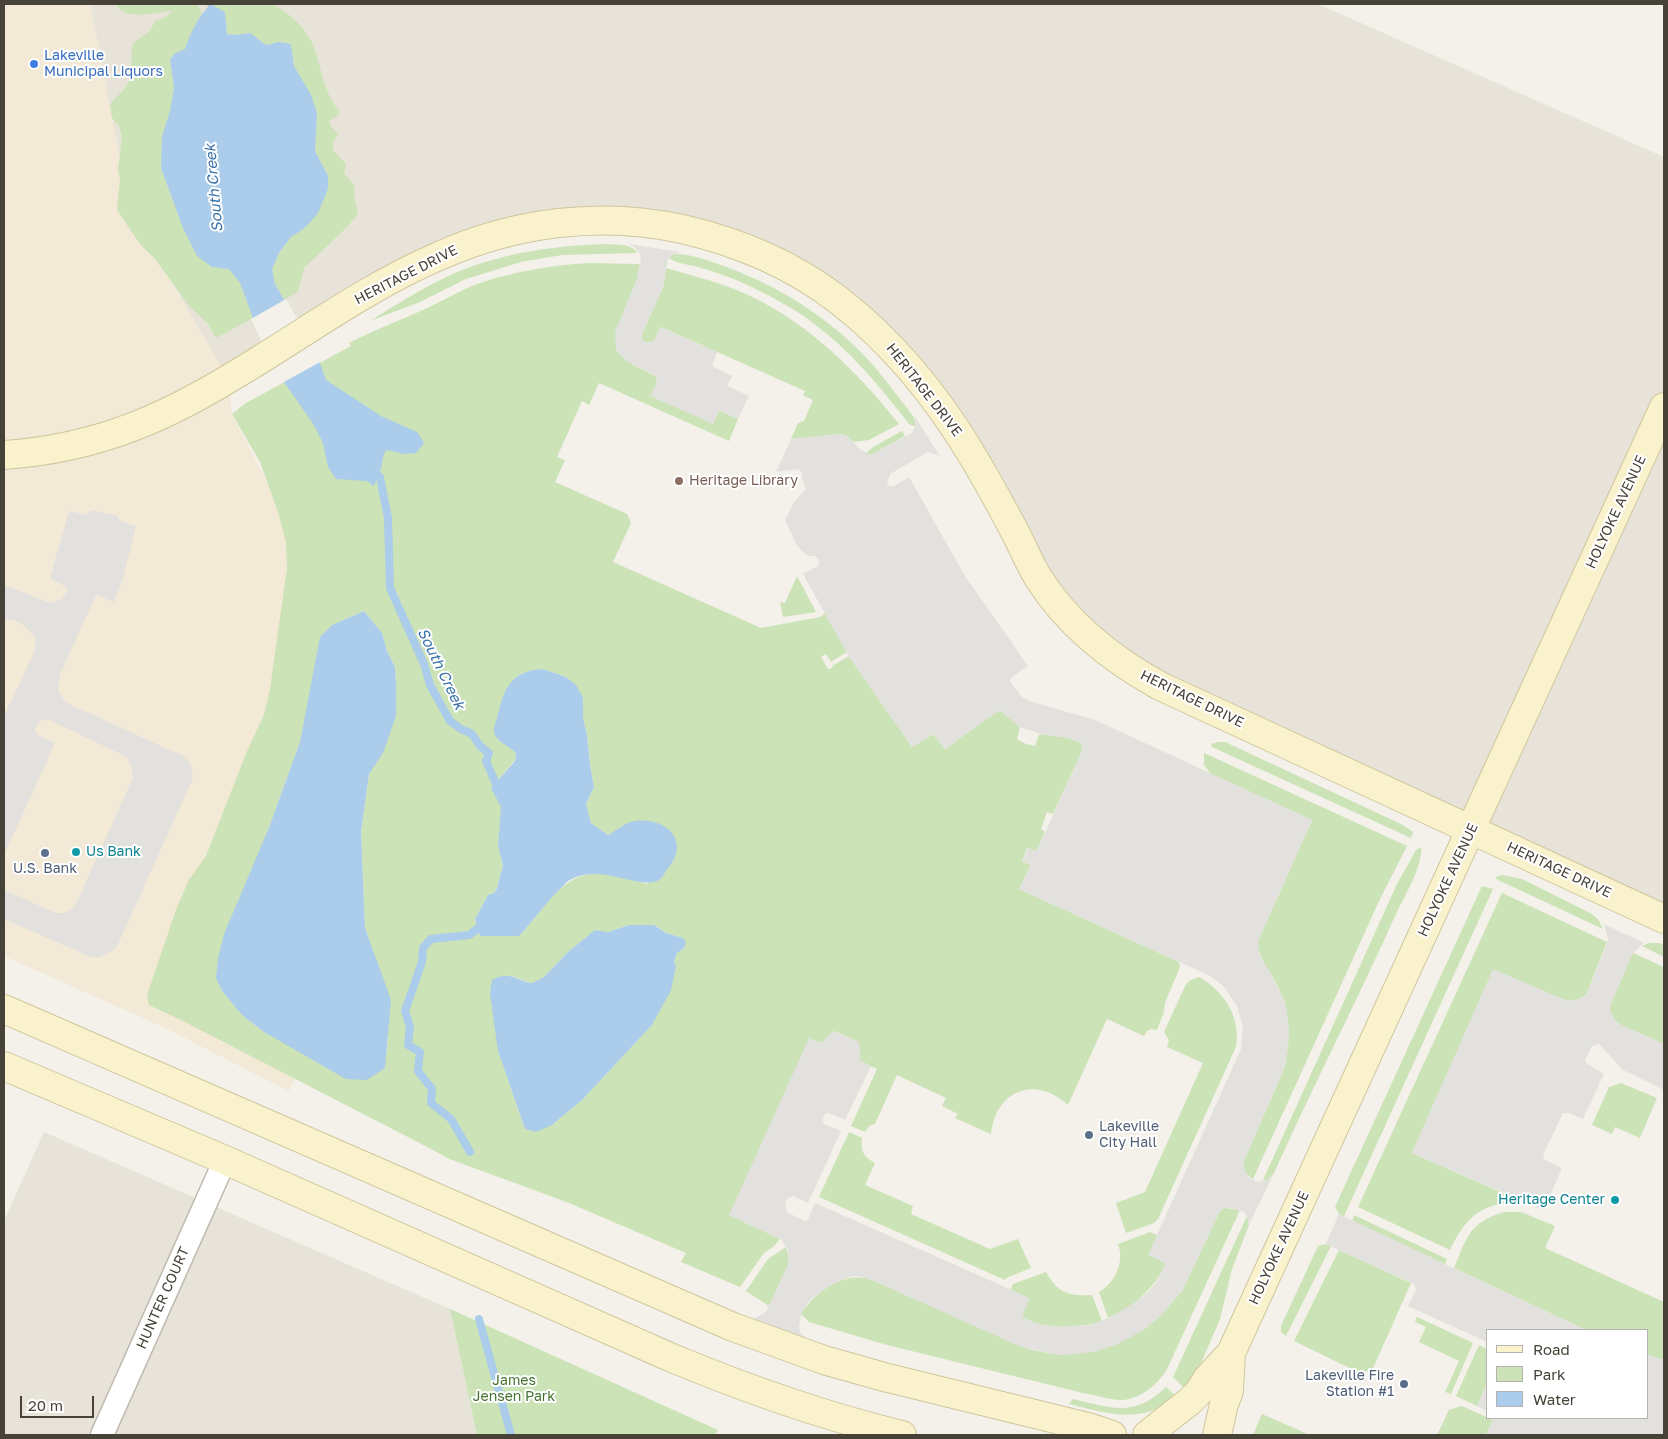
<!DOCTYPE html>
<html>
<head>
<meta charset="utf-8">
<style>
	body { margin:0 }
	#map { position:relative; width:1668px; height:1439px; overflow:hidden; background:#f3f1e9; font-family:"Golos Text",sans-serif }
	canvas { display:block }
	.frame { position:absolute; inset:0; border:5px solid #464238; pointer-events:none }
	.legend { position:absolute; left:1486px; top:1329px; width:162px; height:90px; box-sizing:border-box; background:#fff; border:1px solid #b5b3af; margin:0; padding:6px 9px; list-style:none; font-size:15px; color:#464238 }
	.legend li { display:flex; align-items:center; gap:10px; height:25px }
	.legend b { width:25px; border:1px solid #b5b3af }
	.scale { position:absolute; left:20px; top:1396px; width:74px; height:22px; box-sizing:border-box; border:2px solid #464238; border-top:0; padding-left:6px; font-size:15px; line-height:18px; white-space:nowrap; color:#464238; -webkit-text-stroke:4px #fff; paint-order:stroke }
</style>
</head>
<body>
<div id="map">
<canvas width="1668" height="1439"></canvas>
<div class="frame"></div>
<ul class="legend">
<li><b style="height:6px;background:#faf2cd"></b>Road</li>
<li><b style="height:14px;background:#cbe3b6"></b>Park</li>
<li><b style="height:14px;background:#abccea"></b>Water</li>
</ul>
<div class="scale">20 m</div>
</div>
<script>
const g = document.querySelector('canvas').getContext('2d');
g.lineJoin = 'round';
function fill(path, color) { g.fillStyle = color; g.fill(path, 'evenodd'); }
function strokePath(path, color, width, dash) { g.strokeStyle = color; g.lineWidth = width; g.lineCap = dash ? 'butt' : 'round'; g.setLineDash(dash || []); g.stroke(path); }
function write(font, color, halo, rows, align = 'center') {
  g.font = font + ' "Golos Text",sans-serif'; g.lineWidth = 4; g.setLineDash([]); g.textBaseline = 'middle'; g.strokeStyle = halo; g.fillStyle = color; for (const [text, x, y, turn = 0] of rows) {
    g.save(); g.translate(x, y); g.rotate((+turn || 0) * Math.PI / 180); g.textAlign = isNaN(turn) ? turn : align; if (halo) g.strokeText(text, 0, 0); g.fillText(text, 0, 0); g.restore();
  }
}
fill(new Path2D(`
	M90,4h1228l346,153v762l-566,-273 -209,-302 -179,-109 -196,-5 -286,148 -98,-166z
	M44,1132l406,177 27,126h-473v-214z`), '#e7e3d8');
fill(new Path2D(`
	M4,4h86l40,208 98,166 4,36 57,111 -12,184 27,351 -15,31 -126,-64 -159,-71z`), '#f3e9d7');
fill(new Path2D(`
	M116,4h81l5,9 -12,22 -5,14 -11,5 -4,6 4,27 -13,81 22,60 29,39 17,2 11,14 13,35 -37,20 -8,-14 -18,-17 -35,-48 -15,-15 -23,-34 3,-31 -2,-10 4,-32 -3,-11 -7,-8 -2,-13c5,-8 17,-16 19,-25 4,-12 1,-25 4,-37l17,-12 5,-10 11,-4 7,-6c-17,0 -46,12 -57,-7z
	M214,4c11,0 49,-3 58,0 16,7 37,27 42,44 8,22 10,46 26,64l-5,6 -6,3 1,4 8,9 -5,8v8l13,14 -2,9 10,12 1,15 3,14 -11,13 -43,41 -6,24 -14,8 -9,-16 -3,-15 7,-16 12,-16 15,-10 22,-38v-13l-13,-25 2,-38 -14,-31 -9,-16 -3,-22 -12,-2 -13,3 -16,-12 -15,2 -8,-1 -1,-14 -12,-14z
	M605,244c11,1 27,-1 32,9l-75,2 -41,7 -55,17 -46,23 -50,19c24,-15 48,-30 74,-43 51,-24 105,-32 161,-34z
	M674,254c19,0 38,8 55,14 54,20 106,54 144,97 14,17 27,34 40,51l2,4v6l-5,-1c-29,-37 -59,-74 -97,-102 -22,-17 -47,-29 -72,-41 -14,-6 -29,-11 -43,-15 -10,-3 -21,-3 -29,-9z
	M589,263l51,1 -3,15 -21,70c10,14 25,20 40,27l1,6 56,42 5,-12 3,-1 17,8 -9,22 -130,-58 -10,22 -7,-4 -25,56 8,3 -10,22 72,32 4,9 -18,39 148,66 59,-11 5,-4 22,39 -16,10 -5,-8 -5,3 7,12 5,-1 -1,-2 17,-10 63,91 21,-13 12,15 50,-36 6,-2 19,16 -3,12 9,5 9,2 4,-11 3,-1 26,4 13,5 2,6 -30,65 -6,-2 -6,17 4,3 -9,20 -9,-4 -5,13 9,4 -12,24 160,73 1,5 -15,36 -1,9 -7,18 -6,-1 -4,2 -3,5 -37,-17 -39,86c-33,-30 -72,-15 -77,29l-36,-16 3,-4 -16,-8 4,-8 -49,-23 -22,49 -6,2 -4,6 -14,-6 26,-57 -17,-8 -1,-19 -25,-11 -10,10 -5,2 -90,172 51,24 -6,7 -10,7 -24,34 -59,-25 5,-9 -117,-50 -122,-45 -14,-8 -252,-130 -32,-15 -2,-10 30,-88 12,-27 17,-24 41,-105 17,-36 6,-26 17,-121 -1,-26 -8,-30 -18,-50 -28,-48 14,-11 105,-57 -2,-3c25,-13 50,-22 74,-33 20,-9 39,-21 60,-28 34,-11 70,-17 106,-19zM364,611l18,22 5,18 8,16 1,17v32l-27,58 -8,58 4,96 17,48 6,56 -1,20 -123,-20 -22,-17 -20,-24 46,-161 32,-88 14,-68 18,-49zM543,669l23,8 17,21v20l4,17 3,30 4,22 -8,17 5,19 17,12 12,-6 28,55c-15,-4 -31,-10 -46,-11 -41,-2 -58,38 -83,63h-39l-5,-17 13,-24 6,-2 3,-6 6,-22 -5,-18 4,-40 -11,-19 24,-28 1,-7 -6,-7 -12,-6c-4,-15 -2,-16 2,-30 7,-27 14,-39 43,-41zM629,925h25l12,8 17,5 3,4 -2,6 -7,5 -25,72 -70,75 -30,25 -27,4 -27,-78 10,-76 24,8 12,-6 24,-25 27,-22 13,2z
	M666,268c24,7 49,13 73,23 66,28 116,78 160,133l-30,16 -16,2 -6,-6 -6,-2 -50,5 7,-16 6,-2 9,-21 -10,-5 2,-4 -144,-64 -7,14 -7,2 -5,-3v-6l21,-47z
	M902,431l3,5 -34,19 -5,-2 7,-6z
	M797,576l19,36 -33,5 -3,-15 5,1z
	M1218,742h7l178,83 10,7 -2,6 -199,-91 -1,-3z
	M1204,753l203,93 -27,53 -127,280 -8,-6 -2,-10 41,-94c8,-33 6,-60 -10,-90 -7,-12 -17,-23 -16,-38l54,-121 -101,-46 -7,-9z
	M1421,847c2,19 -16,48 -25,67 -39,87 -83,172 -122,259l-7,7h-4l134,-296 19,-34z
	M1502,875l20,4 70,35 6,5 5,10 -105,-49 -3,-3z
	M1482,886l11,3 -149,327 -5,-2 -4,-7z
	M1502,893l105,49 -20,51c-6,6 -11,8 -19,8l-75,-31 -81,183 100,44 -3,6c-32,2 -46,20 -59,47l-92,-43z
	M1649,943h11l4,3v11l-22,-11z
	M1633,953l31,14v77l-43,-19c-6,-4 -11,-8 -11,-16 0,-12 17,-44 23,-56z
	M1199,977c25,14 42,40 37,70l-78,172 -4,4 -28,10 -10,-30 29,-11 58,-129 -36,-16 2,-7 -5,-8 21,-46 4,-5z
	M1621,1083l36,15 -17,40 -25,-11 -3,7 -20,-9 17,-38z
	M849,1132l13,6c-2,13 2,19 13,25l-10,22 48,21 -2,8 79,35 28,-10 13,29 -25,10 -1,2 -186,-83z
	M1224,1208l16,2 -72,157c-8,16 -27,32 -46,33 -13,0 -26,-5 -39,-7l-196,-48 -78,-23 -8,-8c14,-23 44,-44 71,-34l160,70 28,5 55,-10 31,-17 13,-11 23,-26 38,-80z
	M1504,1212h17l34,14 -10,22 119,54v58l-17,-5v-25h-61l-132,-62c13,-31 15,-45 50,-56z
	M1354,1215l93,44 -2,5 -93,-43z
	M1247,1216l2,9 -17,44 -12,50 -18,42 -17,28 -12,-12z
	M1150,1232l7,3 8,30 -1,4c-14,22 -31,39 -56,49l-9,-26c16,-9 26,-30 19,-48z
	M1326,1244l5,2 -45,90 -5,-4v-6l37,-80z
	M786,1247l3,11 -1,7 -19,41 -23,-15 22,-32z
	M1339,1250l72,33 -40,90 -5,-2 -2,4 -70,-34z
	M1046,1272c11,20 23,25 46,23l10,26c-19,7 -64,10 -80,-5l1,-3 -13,-23 3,-6z
	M450,1309l268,121 -3,5h-238z
	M1417,1317l56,26 -22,51 -6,-2 14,-31 -40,-19 7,-15 -11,-5z
	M1479,1345l8,4v35l-10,22 -21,-10z
	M1166,1387l11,10c-37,28 -67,17 -108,7l4,-5c40,9 60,19 93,-12z
	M1462,1406l31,14 -7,15h-49l12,-25z
	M1262,1414l48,21h-57z`), '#cbe3b6');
fill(new Path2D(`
	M628,244l53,8 -7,2 -6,5 -5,28 -21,47v5l5,4 7,-2 6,-14 57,25 -5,14 20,10 -5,10 22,10 -11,23 -17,-8 -3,1 -5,12 -63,-28 7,-14 -1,-6 -26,-13 -9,-7 -5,-7 -1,-17 22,-53 4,-20 -2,-7 -5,-5z
	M915,417l25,39 -12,-4 -38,22 -3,9 2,3h5l15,-9 56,99 63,90 -17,12 -1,3 12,16 7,4 66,19 217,100 -54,121 1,13 14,24 12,24 3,16 1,19 -2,18 -3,14 -39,89 -2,9 5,10 9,5 10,-2 7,-7 -25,52 -2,-9 -3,-4 -14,-4h-6l-4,3 -38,80 -23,26 -13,11 -15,9 -16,8 -18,6 -19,3 -18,1 -39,-8 -149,-67 -15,-4 -8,1 -14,6 -22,14 -6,7 -6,10 -2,14 2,6 7,6 -61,-22h8l11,-6 22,-47 1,-7 -1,-8 -6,-10 -53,-25 80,-177 10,5 5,-2 9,-10 26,11 1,18 11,6 -26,54 -14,-6 -4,-1 -3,3 -2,3 2,5 17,7 -33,72 -15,-7 -3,1 -3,2 -2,6 2,7 17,9 4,-1 7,-17 215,95 -8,18 2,2 11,5 23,4 31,-2 23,-8 26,-17 10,-8 9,-11 8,-16 -2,-3 -15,-7 93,-206 2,-21 -6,-22 -13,-19 -14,-11 -191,-87 12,-24 -9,-4 6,-13 9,3 46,-102 -2,-6 -13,-5 -27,-4 -21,-7 -19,-16 -6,2 -50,36 -12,-15 -21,13 -63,-90 -46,-83 15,-8 1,-6 -4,-4h-6l-7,-5 -6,-7 -11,-24 9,-18 12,-13 -4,-11v-5l-3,-4 -23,3 15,-33 50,-5 6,2 13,13 11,6 41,-22 3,-6z
	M92,510l26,6 1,4 3,2 14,4 -13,52 -9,24 -18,-7 -36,79 -2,16 6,10 7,5 112,51 8,9 2,13 -75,166 -4,6 -16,8 -7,-1 -87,-38v-29l52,23h7l9,-4 4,-5 57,-126 -2,-14 -5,-7 -5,-3 -74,-35 -9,3 -3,8 2,4 18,9 -51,112v-139l31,-65v-14l-11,-12 -11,-5 -9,-1v-34l46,18 12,-4 5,-8 -1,-4 -16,-9 19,-67 17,4z
	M1604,924l40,19 -11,10 -22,51 -1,6 5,11 6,4 43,19v46l-41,-20 -24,-26 -7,2 -7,15 1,2 18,11 -21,45 -14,-6h-6l-20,42 2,5 17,8 -18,42 -132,-57 81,-184 74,32 15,-3 5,-5 19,-46 2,-8z
	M1339,1214l106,50 141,66h-99v12l-79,-36 8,-16 -2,-6 -88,-40z
	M1647,1355l17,5v75h-178l8,-17h153z
	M1487,1384v27l-10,-5z`), '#e2e1dd');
fill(new Path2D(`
	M185,4h29v2l11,6 2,22 8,1 15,-2 16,12 13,-3 12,2 3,22 17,29 6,18 -2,38 13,25v13l-10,24 -12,14 -15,10 -12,16 -7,16 3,15 45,79 6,17 55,36 36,16 7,11 -8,10 -12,1 -18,-4 -3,7 -2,12 -7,17 -7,-5 -31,-2 -8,-12 -5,-24 -9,-18 -30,-43 -31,-64 -13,-35 -11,-14 -17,-2 -15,-11 -14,-28 -22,-60 1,-32 8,-25 4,-24 -4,-27 4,-6 11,-5c5,-15 12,-30 23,-42l-1,-3z
	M364,611l18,22 5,18 8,16 1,17v32l-13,37 -14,21 -8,58 4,96 26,72 -6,68 -18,12 -21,-1 -82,-47 -22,-17 -20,-24 -6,-13 2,-19 6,-25 44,-104 32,-88 20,-105 12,-12z
	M543,669l23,8 10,8 7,13v20l4,17 3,30 4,22 -8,17 5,19 17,12c8,-4 18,-13 27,-14 33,-4 57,22 31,50 -2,3 -4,7 -7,9 -18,11 -59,-18 -89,0 -3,1 -6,5 -8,7 -16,15 -28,33 -43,49h-39l-5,-17 13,-24 6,-2 3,-5 6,-23 -5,-18 3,-40 -10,-19 24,-27 1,-8c-6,-7 -20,-11 -22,-21 -1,-6 3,-12 4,-18 7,-28 14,-43 45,-45z
	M629,925h25l12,8 17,5 3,4 -2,6 -7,5 -3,8 2,5 -5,24 -19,35 -70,75 -30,25 -16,7 -11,-3 -27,-78 -8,-57 2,-14c18,-10 23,0 40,3l12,-6 24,-25 27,-22 13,2z`), '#abccea');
fill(new Path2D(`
	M286,299l36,62 -40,22 -31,-64z`), '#f3f1e9');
strokePath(new Path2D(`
	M372,470l8,7 8,41 2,70 34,76 6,21 20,36 11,8 11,5 8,12 9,7 -3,8 13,30
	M470,1152l-19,-33 -20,-16 1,-14 -14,-18 2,-19 -12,-7 2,-18 -5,-16 17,-49 1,-14 8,-9 38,-4 17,-13
	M479,1319l32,116`), '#abccea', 8);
const street = new Path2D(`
	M102,1435l123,-275`);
const secondary = new Path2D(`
	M4,455c44,-3 90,-13 131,-29 44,-17 86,-42 126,-67 58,-36 115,-76 178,-103 76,-34 162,-45 243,-27 57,13 109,35 155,70 56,43 102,100 138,161 14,24 28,49 41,74 8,15 14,31 23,45 30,47 72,80 121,107l504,233
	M4,1009l729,318 91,33 60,17 204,50 24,8
	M4,1066l221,94 447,198c75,31 151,58 230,77
	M1147,1435l43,-34 9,-9 8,-13 24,-26 433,-946
	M1217,1435l7,-31 5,-13 2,-38`);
strokePath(street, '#beb9ad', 25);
strokePath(secondary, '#cfc69d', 30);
strokePath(street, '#fff', 22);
strokePath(secondary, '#faf2cd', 28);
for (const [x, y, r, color] of [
	[34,64,5,"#3f7fe0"],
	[679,481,5,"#8d6e63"],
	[76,852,5,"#0f9aa8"],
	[45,853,5,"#5c6f8a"],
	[1089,1135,5,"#5c6f8a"],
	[1615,1200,5,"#0f9aa8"],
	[1404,1384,5,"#5c6f8a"]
]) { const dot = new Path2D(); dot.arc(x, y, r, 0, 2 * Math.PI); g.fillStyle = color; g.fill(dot); strokePath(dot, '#fff', 2); }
write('14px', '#366cbe', '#fff', [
	["Lakeville",44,56],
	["Municipal Liquors",44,72]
], 'left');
write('14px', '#464238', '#fff', [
	["HERITAGE DRIVE",406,275,-27],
	["HERITAGE DRIVE",924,390,52],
	["HOLYOKE AVENUE",1616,512,-65],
	["HERITAGE DRIVE",1192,699,26],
	["HERITAGE DRIVE",1559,870,25],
	["HOLYOKE AVENUE",1448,880,-65],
	["HOLYOKE AVENUE",1279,1248,-65],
	["HUNTER COURT",163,1298,-66]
]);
write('14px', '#785e54', '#fff', [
	["Heritage Library",689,481]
], 'left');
write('14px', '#0d838f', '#fff', [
	["Us Bank",86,852],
	["Heritage Center",1605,1200,"right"]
], 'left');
write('14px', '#4e5e75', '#fff', [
	["U.S. Bank",45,869],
	["Lakeville",1099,1127,"left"],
	["City Hall",1099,1143,"left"],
	["Lakeville Fire",1394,1376,"right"],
	["Station #1",1394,1392,"right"]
]);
write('14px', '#457330', '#fff', [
	["James",514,1381],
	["Jensen Park",514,1397]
]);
write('italic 15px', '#3b72a9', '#fff', [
	["South Creek",214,188,-95],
	["South Creek",441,669,64]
]);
</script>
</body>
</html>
